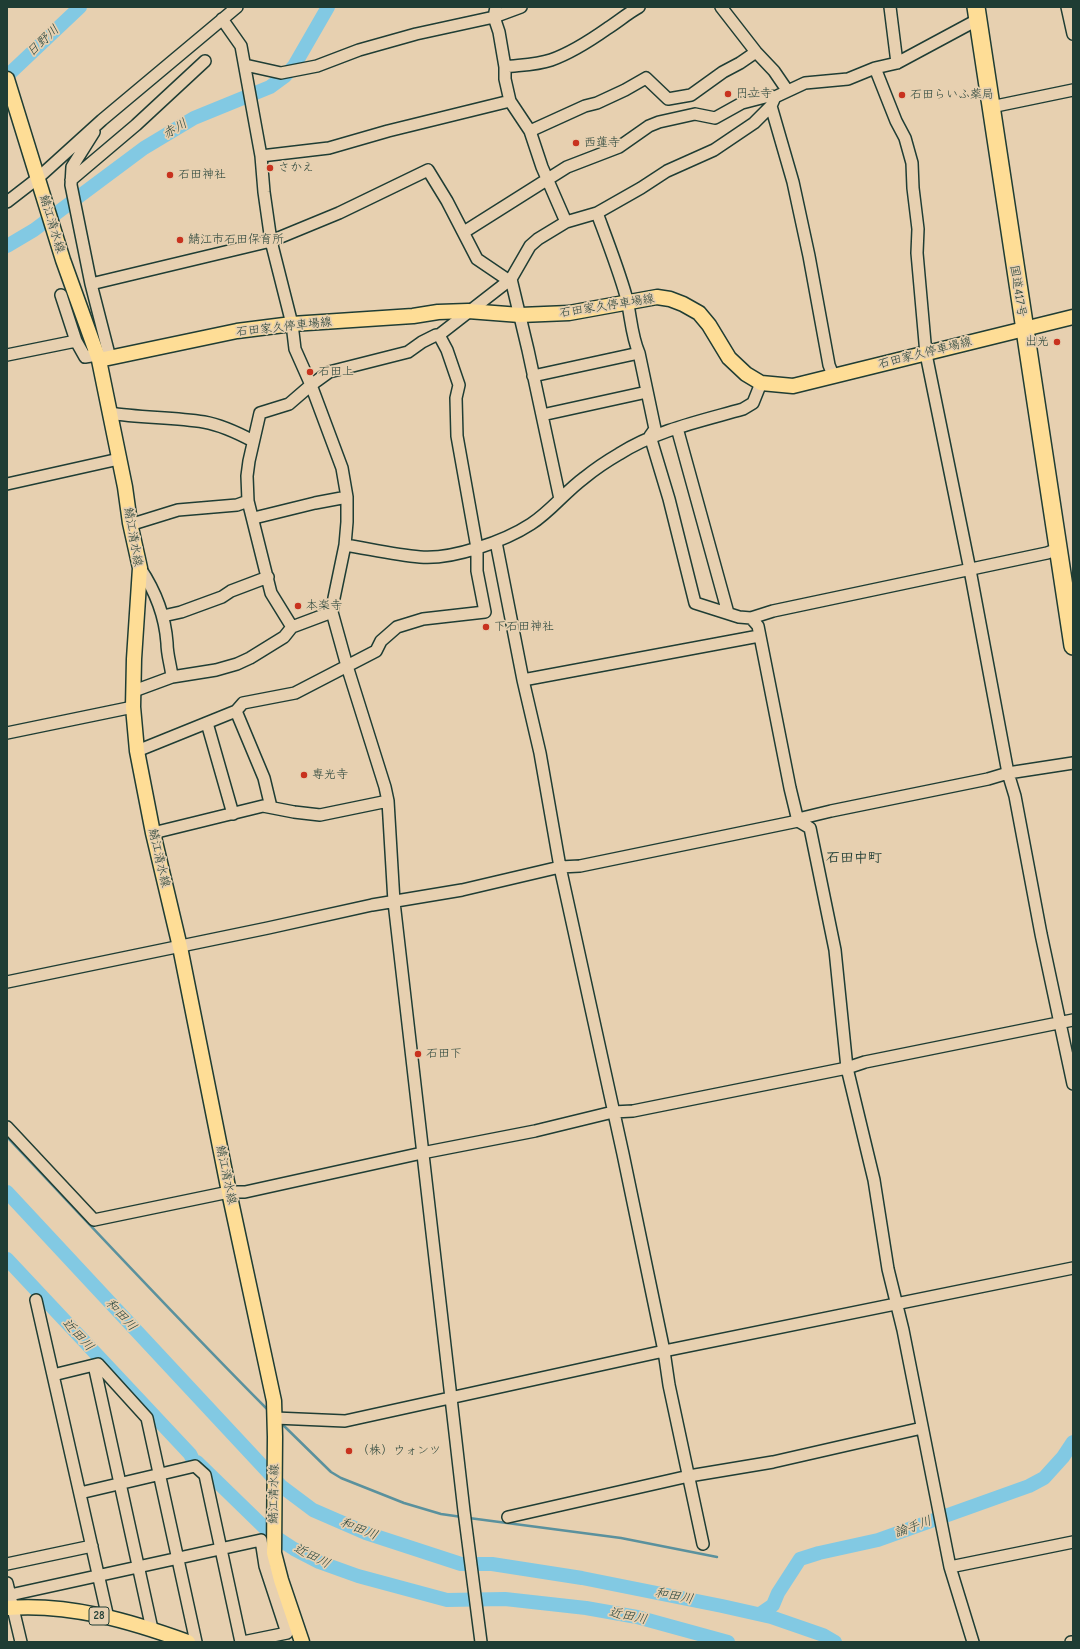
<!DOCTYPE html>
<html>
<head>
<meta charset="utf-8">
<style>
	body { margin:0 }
	#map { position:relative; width:1080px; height:1649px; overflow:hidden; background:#e7d0b0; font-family:"Comic Neue",sans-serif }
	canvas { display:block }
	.frame { position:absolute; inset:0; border:8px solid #1f3d34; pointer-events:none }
</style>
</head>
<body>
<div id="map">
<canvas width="1080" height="1649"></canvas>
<div class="frame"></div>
</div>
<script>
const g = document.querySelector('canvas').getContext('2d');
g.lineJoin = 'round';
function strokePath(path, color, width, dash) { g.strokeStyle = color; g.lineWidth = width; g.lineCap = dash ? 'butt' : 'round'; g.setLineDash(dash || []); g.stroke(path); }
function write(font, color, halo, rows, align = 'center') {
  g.font = font + ' "Comic Neue","Klee One",sans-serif'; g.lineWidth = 3.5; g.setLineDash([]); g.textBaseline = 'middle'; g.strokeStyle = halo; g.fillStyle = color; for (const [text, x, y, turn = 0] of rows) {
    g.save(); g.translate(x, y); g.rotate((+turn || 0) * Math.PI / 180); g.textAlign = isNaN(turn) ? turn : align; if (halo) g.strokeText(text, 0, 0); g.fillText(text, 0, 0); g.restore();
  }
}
strokePath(new Path2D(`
	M7,1137c87,92 173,185 262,274
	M280,1422l51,50 10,6 63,25 37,11 21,3
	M469,1518l152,20 96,19`), '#5a919d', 2.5);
strokePath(new Path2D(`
	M7,76l73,-69
	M7,246l27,-16 110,-82 50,-30 76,-31 15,-11 9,-10 34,-59
	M7,1192l274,294 32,24 53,23 95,31h31l90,14 140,28 49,11 52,18 12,7
	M7,1259l183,195 4,8h3l74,72 23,15 25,13 39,14 89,24 58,-1 81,9 51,9 91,25
	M760,1614l13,-9 5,-12 22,-34 19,-6 59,-13 151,-54 15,-8 19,-21 10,-15`), '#82c9e3', 14);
const minor = new Path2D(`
	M496,7l-2,10 5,15 6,35v12l5,22 20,30 12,36 24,55
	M721,7l35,45 18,19 13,19
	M890,7l7,56
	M1067,7l6,27
	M222,19l19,27 20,110 3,36 7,49 21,83 3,25 16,36 31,83 5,29v25l-2,23 -11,53 -2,14 15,54 38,121 3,14 6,101 70,609 17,131
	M245,65l36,8 36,-7 42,-16 57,-16 78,-17 27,-10
	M505,67c15,-2 31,-2 46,-7 20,-7 40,-20 57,-32 11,-7 20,-15 31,-21
	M875,68l21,53 9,17 7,25 1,25 5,41 -1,24 9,101 44,216 38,203 7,23 26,138 32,150
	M771,106l22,76 16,74 20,109 4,10
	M991,107l82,-17
	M530,131l55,-25 12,-3 28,-13 21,-12 22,21 23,-4 32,-23 17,-9 16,-11
	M94,132l-22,35 -1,18 20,99 19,74
	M261,156l68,-8 59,-17 122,-30
	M71,180l65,-55 69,-64
	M7,202l31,-24 64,-58 135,-113
	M597,213c10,27 21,55 29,83 5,19 5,39 13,57l16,76 -5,7 19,63 26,104 44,14 12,1 22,-7 274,-58 11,-4
	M464,232l103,-65 52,-20 30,-21 10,-4 36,-8 20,4 27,-15 27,-7 6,1 30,-14 43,-4 27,-11 22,-5 80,-43
	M511,279l17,71 32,149
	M91,284l180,-43 68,-28 89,-43 19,31 30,58 31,21
	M61,295l15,46 9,16 12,-2
	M7,355l69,-14
	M533,376l106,-23
	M109,413c32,5 64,4 95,9 17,3 34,11 49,19
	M542,415l105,-23
	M677,428l51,185
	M7,484l112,-25
	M254,518l61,-15 32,-6
	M130,523h6l42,-13 59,-5 11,-4
	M496,542l27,138 17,73 20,114 63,287 41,197 5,34 34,159
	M345,545c25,4 50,10 75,12 32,3 85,-16 111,-33 20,-13 34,-32 53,-46 11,-9 23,-17 35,-24 38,-24 82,-33 124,-45l10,-6 8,-20
	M140,568c16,24 25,47 27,75 0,12 4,23 5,34
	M163,616l18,-4 41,-15 9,-6 37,-14
	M751,618l7,8 32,162 8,33
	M292,627l-21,-34 -23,-92 -1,-25 2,-15 11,-48 29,-9 22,-19 18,-13 79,-20 14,-10 14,-7h3l72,-56 19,-33 8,-7 28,-17 31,-9 44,-25 26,-17 47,-21 40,-27 17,-17 4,-9
	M523,680l236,-44
	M134,691l38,-14 44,-7 21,-6 13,-6 34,-21 8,-10 40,-15
	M236,711l28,67 7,29
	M207,723l26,91
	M7,733l126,-26
	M137,751l99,-40 7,-8 52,-10 81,-42 5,-10 16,-14 26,-8 62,-7 -8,-41v-23l-20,-112 -1,-38 3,-13 -12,-35 -8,-15
	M798,819l33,-8 157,-32 20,-6 65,-10
	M153,833l110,-27 31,6 26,3 68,-14
	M7,982l261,-54 104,-23 90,-15 98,-23 20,-1 218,-45 12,7 25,122 12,118 27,112 14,89 15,61 47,237 23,75
	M7,1127l87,93 135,-28h16l177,-39 113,-22 78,-19 20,-1 214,-43 18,-6 208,-42
	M36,1300l72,318
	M94,1365l58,264
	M53,1375l45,-11 49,54 49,224
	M275,1418l70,3 319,-70 409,-83
	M80,1493l115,-27 10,9 36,167
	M508,1517l181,-41 84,-14 149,-34
	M7,1564l85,-18
	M950,1567l123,-25
	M7,1583l14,59
	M10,1595l251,-55 4,26 22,67 -44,9
	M1071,1642h2`);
const major = new Path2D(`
	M7,79l56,181 36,100 26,127 5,36 10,45 -6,91 -1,48 4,44 16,82 27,114 49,245 45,209 1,36 -1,116 7,27 21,62
	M99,360l138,-29 55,-7 121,-8 25,-4 30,-1 52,4 49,-2 88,-16 13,2 13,5 16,9 10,12 20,33 17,16 15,9 32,3 280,-69
	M7,1608c62,-5 123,13 181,34`);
const highway = new Path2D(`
	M976,7l97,639`);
strokePath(minor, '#1f3d34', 14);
strokePath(major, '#1f3d34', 17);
strokePath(highway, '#1f3d34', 20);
strokePath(minor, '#e7d0b0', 11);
strokePath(major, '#fedd96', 14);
strokePath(highway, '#fedd96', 17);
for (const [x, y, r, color] of [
	[728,94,4,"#c8321e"],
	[902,95,4,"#c8321e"],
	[576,143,4,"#c8321e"],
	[270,168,4,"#c8321e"],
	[170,175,4,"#c8321e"],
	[180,240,4,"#c8321e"],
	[1057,342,4,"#c8321e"],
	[310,372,4,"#c8321e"],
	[298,606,4,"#c8321e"],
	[486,627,4,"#c8321e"],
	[304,775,4,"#c8321e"],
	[418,1054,4,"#c8321e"],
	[349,1451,4,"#c8321e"]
]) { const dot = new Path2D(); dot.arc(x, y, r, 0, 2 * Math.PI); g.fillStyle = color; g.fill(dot); strokePath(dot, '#e7d0b0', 1.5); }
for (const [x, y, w] of [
	[99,1616,20]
]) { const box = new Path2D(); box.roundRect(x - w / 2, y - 9, w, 18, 3); g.fillStyle = '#e7d0b0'; g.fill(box); strokePath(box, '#1f3d34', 1); }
write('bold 11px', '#1f3d34', null, [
	["28",99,1616]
]);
write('12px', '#1f3d34', '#e7d0b0', [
	["円立寺",736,94],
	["石田らいふ薬局",910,95],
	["西蓮寺",584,143],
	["さかえ",278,168],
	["石田神社",178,175],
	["鯖江市石田保育所",188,240],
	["出光",1049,342,"right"],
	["石田上",318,372],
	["本楽寺",306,606],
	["下石田神社",494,627],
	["専光寺",312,775],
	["石田下",426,1054],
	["（株）ウォンツ",357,1451]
], 'left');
write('12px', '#1f3d34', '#e7d0b0', [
	["鯖江清水線",52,224,73],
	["国道417号",1018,291,81],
	["石田家久停車場線",607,306,-9],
	["石田家久停車場線",284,327,-6],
	["石田家久停車場線",925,353,-14],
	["鯖江清水線",133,537,80],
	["鯖江清水線",159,858,77],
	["鯖江清水線",226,1175,78],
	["鯖江清水線",274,1494,-89]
]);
write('italic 13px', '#24443d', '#e7d0b0', [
	["日野川",43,41,-43],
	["赤川",175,129,-31],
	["和田川",121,1315,47],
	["近田川",78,1335,47],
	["論手川",913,1527,-20],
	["和田川",359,1529,22],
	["近田川",312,1556,27],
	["和田川",674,1596,11],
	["近田川",628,1616,12]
]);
write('bold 14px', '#1f3d34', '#e7d0b0', [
	["石田中町",854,858]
]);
</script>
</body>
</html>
